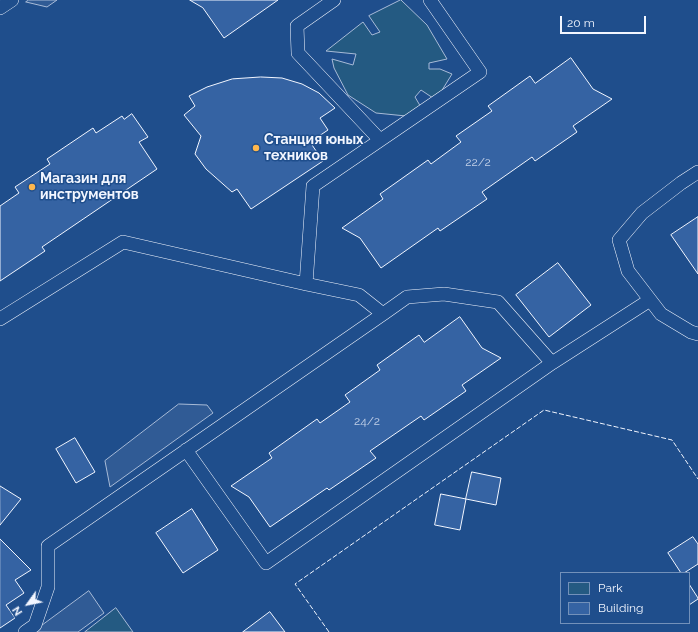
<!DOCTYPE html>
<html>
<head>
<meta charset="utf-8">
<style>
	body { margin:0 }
	#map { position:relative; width:698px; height:632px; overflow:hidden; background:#1f4e8c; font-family:Raleway,sans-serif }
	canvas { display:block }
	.legend { position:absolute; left:560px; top:572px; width:130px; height:52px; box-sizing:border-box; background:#1f4e8c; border:1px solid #7391ba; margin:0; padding:5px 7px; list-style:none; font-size:12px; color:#f2f6ff }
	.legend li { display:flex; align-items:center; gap:8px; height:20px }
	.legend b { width:20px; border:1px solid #7391ba }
	.north { position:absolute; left:8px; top:584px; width:40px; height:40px; -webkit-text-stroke:3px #1f4e8c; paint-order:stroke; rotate:237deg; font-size:11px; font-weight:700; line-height:16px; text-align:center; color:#f2f6ff }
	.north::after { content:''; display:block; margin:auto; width:14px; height:18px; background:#f2f6ff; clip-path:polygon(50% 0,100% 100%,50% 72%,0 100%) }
	.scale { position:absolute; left:560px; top:16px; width:86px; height:18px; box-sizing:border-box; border:2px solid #f2f6ff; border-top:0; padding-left:5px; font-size:12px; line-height:14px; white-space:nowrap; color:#f2f6ff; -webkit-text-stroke:3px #1f4e8c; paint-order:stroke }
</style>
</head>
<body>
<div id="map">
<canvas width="698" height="632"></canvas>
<ul class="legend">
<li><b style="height:11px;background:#245a82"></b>Park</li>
<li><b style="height:11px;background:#3563a3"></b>Building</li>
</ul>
<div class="north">N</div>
<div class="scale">20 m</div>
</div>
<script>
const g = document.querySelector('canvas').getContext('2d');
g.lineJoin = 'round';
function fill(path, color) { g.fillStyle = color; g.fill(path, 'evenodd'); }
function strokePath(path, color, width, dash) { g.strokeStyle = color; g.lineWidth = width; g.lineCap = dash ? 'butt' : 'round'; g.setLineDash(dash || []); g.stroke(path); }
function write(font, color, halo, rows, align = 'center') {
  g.font = font + ' Raleway,sans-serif'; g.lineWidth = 3; g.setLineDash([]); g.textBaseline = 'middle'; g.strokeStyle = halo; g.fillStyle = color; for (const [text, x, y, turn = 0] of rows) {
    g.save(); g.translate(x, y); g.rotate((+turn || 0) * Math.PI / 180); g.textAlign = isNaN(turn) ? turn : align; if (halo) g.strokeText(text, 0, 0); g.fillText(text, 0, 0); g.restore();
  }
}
const green = new Path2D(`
	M401,0l26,25 20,34 -18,4v6h11l12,5 -16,26 -15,-10 -6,7 7,12 -16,7 -30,-3 -28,-18 -14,-27 -2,-9 21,6 3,-11 -30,-3 37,-29 9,13 8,-3 -11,-16z
	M116,608l17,24h-48z`);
fill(green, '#245a82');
strokePath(green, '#a8bbd7', 1);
const parking = new Path2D(`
	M29,0h28l-10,7 -21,-5z
	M179,404l28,1 6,8 -103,74 -5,-26z
	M89,591l15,22 -26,19h-45z`);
fill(parking, '#305b95');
strokePath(parking, '#a8bbd7', 1);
const building = new Path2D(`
	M190,0h88l-54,38 -21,-30z
	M571,58l22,31 19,10 -39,27 4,6 -42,29 -3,-4 -50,35 5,7 -47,32 -2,-3 -57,40 -21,-30 -18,-10 41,-29 -3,-5 48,-34 3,4 30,-22 -5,-6 36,-25 -4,-5 42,-30 5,7z
	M261,77l21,1 20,6 17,9 16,15 -15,10 8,12 -18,12 13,19 -72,48 -14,-20 -5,3 -26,-23 -11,-15 6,-18 -17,-21 11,-9 -6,-10 18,-9 25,-8z
	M132,114l16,23 -9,5 18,27 -115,78 3,4 -45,30v-75l19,-13 -4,-6 35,-23 -3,-5 46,-31 3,5 26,-17 2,3z
	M698,217v57l-27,-39z
	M558,263l33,42 -42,32 -33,-42z
	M460,317l22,31 19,10 -39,27 4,6 -42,29 -3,-4 -51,35 6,7 -47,32 -2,-2 -57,39 -21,-30 -18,-11 41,-28 -3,-5 48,-34 3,4 30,-21 -5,-7 35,-25 -3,-5 42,-30 5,7z
	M75,438l20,34 -19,11 -20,-34z
	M472,472l29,6 -5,27 -30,-6z
	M0,486l21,13 -21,26z
	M441,494l25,5 -6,31 -25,-5z
	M192,509l26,41 -35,23 -27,-40z
	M693,537l5,7v20l-14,9h-3l-13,-20z
	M0,539l31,31 -16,10 9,13 -18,12 9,13 -15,10z
	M689,584l9,14v1l-9,6z
	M270,612l15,20h-42z`);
fill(building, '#3563a3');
strokePath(building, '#f2f6ff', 1);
const service = new Path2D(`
	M334,0l-37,26 1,27 82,87
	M0,8l12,-8
	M698,172l-17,11 -39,30 -23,27 9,31 33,43 30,18 7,2
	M383,314l24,-17 37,-3 54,8 54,61 98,-63
	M0,319l123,-77 183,42 7,-98 167,-114 -50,-72
	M186,450l80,113 286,-200
	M25,632l10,-7 13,-38v-41l335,-232 -24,-19 -53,-11`);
strokePath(service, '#f2f6ff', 14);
strokePath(service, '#1f4e8c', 13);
strokePath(new Path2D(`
	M329,632l-34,-48 249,-174 128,30 26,39`), '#f2f6ff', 1, [5, 2]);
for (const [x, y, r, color] of [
	[256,148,4,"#ffb74d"],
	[32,187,4,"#ffb74d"]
]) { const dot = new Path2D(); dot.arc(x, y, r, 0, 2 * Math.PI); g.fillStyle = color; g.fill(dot); strokePath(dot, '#1f4e8c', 1.5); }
write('12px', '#c3d1e8', null, [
	["22/2",478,162],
	["24/2",367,421]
]);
write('bold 14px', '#f2f6ff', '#1f4e8c', [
	["Станция юных",264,140],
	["техников",264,156],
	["Магазин для",40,179],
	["инструментов",40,195]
], 'left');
</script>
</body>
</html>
